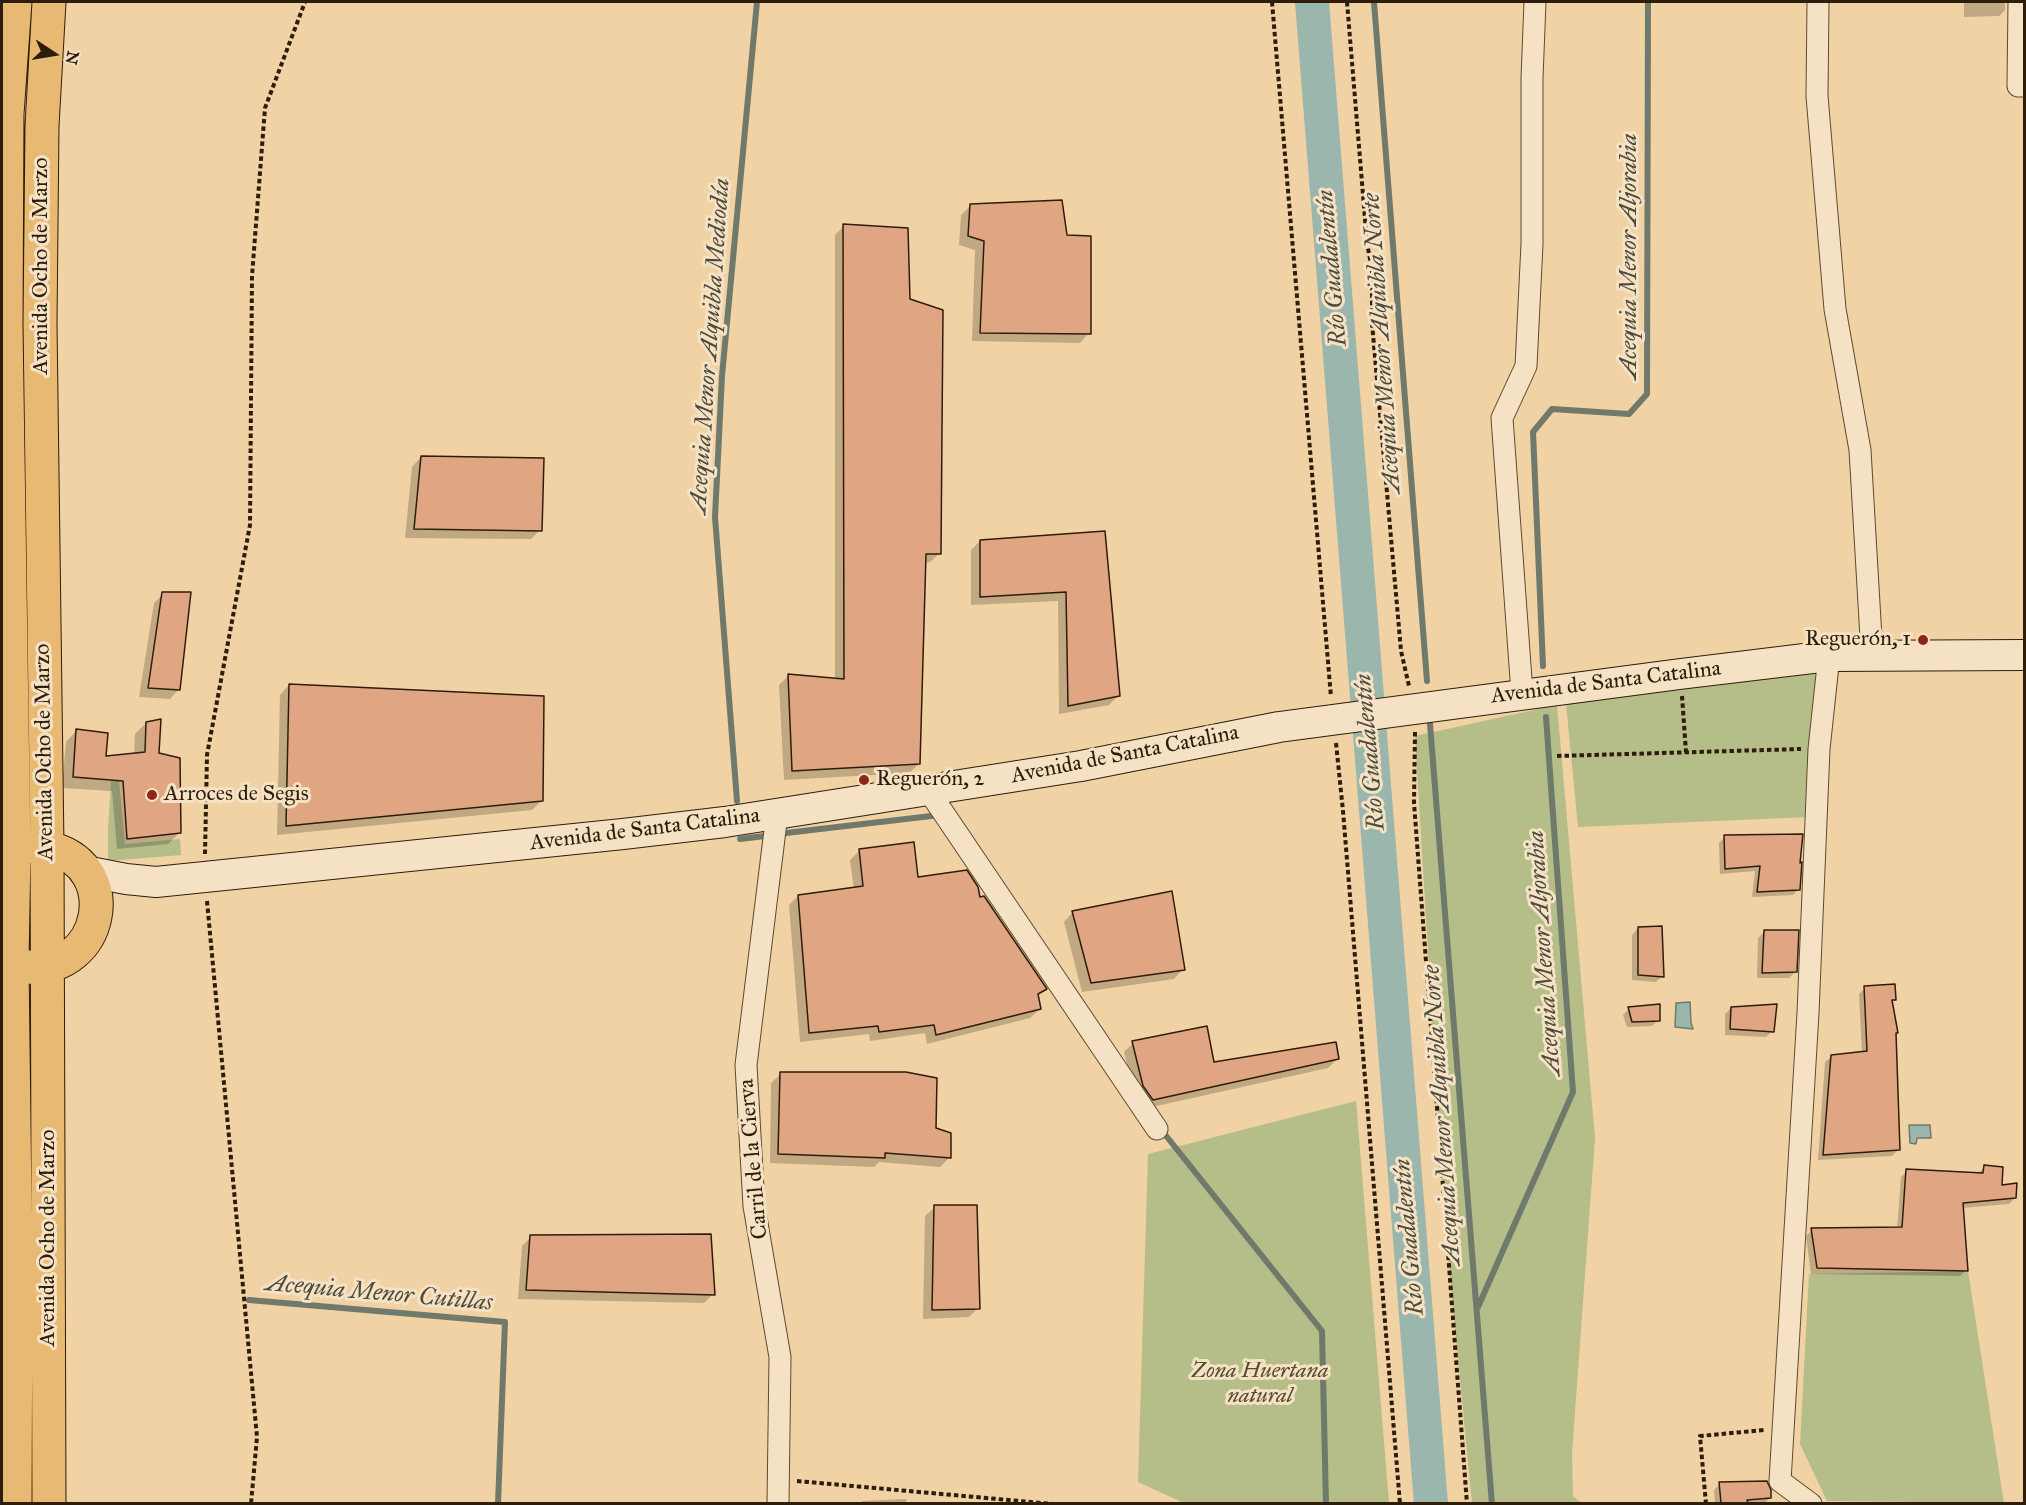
<!DOCTYPE html>
<html>
<head>
<meta charset="utf-8">
<style>
	body { margin:0 }
	#map { position:relative; width:2026px; height:1505px; overflow:hidden; background:#f0d2a4; font-family:"IM FELL Great Primer",serif }
	canvas { display:block }
	.frame { position:absolute; inset:0; border:3px solid #2e1d0b; pointer-events:none }
	.north { position:absolute; left:24px; top:24px; width:60px; height:60px; -webkit-text-stroke:4px #f5e2c4; paint-order:stroke; rotate:102deg; font-size:16px; font-weight:700; line-height:24px; text-align:center; color:#2e1d0b }
	.north::after { content:''; display:block; margin:auto; width:21px; height:27px; background:#2e1d0b; clip-path:polygon(50% 0,100% 100%,50% 72%,0 100%) }
</style>
</head>
<body>
<div id="map">
<canvas width="2026" height="1505"></canvas>
<div class="frame"></div>
<div class="north">N</div>
</div>
<script>
const g = document.querySelector('canvas').getContext('2d');
g.lineJoin = 'round';
function fill(path, color) { g.fillStyle = color; g.fill(path, 'evenodd'); }
function strokePath(path, color, width, dash) { g.strokeStyle = color; g.lineWidth = width; g.lineCap = dash ? 'butt' : 'round'; g.setLineDash(dash || []); g.stroke(path); }
function write(font, color, halo, rows, align = 'center') {
  g.font = font + ' "IM FELL Great Primer",serif'; g.lineWidth = 6; g.setLineDash([]); g.textBaseline = 'middle'; g.strokeStyle = halo; g.fillStyle = color; for (const [text, x, y, turn = 0] of rows) {
    g.save(); g.translate(x, y); g.rotate((+turn || 0) * Math.PI / 180); g.textAlign = isNaN(turn) ? turn : align; if (halo) g.strokeText(text, 0, 0); g.fillText(text, 0, 0); g.restore();
  }
}
fill(new Path2D(`
	M1820,673l-12,144 -230,10 -12,-124z
	M1557,705l38,433 -23,315 1,43 8,7h-109l-28,-288 -29,-479z
	M112,766l6,4 7,74 55,-5 1,16 -73,6v-32z
	M1356,1101l33,402h-205l-46,-21 10,-328z
	M1968,1271l36,232 -177,-2 -27,-57 9,-170z`), '#b5bd89');
const water = new Path2D(`
	M1690,1002l1,21 2,6 -18,-2 1,-24z
	M1909,1125h21l1,13h-14l-1,6 -6,-1z`);
fill(water, '#9bb6ad');
strokePath(water, '#6f796c', 1.5);
fill(new Path2D(`
	M1960,2h45v8l-6,6 -35,1v-14z
	M970,206l96,31 23,96 -9,10 -108,-2 3,-91 -16,-5 2,-30z
	M844,226l64,75 32,252 -10,9 -6,1 -5,201 -10,9 -125,7 -5,-95 10,-10 46,5v-445z
	M421,457l119,73 -9,9 -126,-1 7,-71z
	M1104,532l14,164 -9,9 -50,9 -1,-113 -87,4v-55l9,-9z
	M163,594l16,95 -9,10 -31,-2 15,-94z
	M289,685l253,115 -10,10 -255,25 3,-140z
	M146,723l34,109 -12,12 -51,5 -5,-58 -50,-3 4,-46 11,-12 28,28 29,-3 1,-21z
	M1725,837l74,52 -6,6 -41,2 3,-26 -35,3 -1,-31z
	M860,850l57,28 61,21 67,90 -8,8 3,12 -10,9 -103,26 -2,-11 -55,8 -1,-7 -69,8 -11,-137 9,-9 56,-7 -4,-29z
	M1073,912l110,57 -9,10 -92,13 -18,-70z
	M1638,928l24,48 -6,6 -24,-2v-45z
	M1764,932l31,40 -6,6h-32l1,-40z
	M1865,988l30,11 -4,4 7,147 -6,6 -74,4 7,-98 7,-6 30,-3 -3,-59z
	M1731,1008l41,23 -6,6 -41,-2v-21z
	M1629,1009l29,11 -6,6 -25,1 -4,-12z
	M1133,1043l80,21 125,-6 -10,10 -185,41 -8,-13 -11,-44z
	M781,1074l168,60v24l-9,9 -61,-5 -5,5 -104,-4 1,-80z
	M1984,1167l16,20 15,11 -6,6 -47,4 4,62 -6,6 -149,-2 -5,-38 6,-6 85,-1 4,-52 6,-6 71,3z
	M935,1207l43,101 -9,9 -46,2 2,-103z
	M531,1237l182,57 -9,9 -186,-4 4,-53z
	M1720,1484l50,14 -6,6h-49l-1,-14z
	M906,1499l1,5h-48l3,-3z
	M1338,1502h15v2h-17z`), '#0003');
strokePath(new Path2D(`
	M1374,2l53,679
	M1543,666l-10,-234 19,-23 77,5 18,-20 1,-392
	M1430,724l62,780
	M737,801l-22,-284 7,-141 35,-374
	M786,833l154,-18
	M740,839l25,-3
	M1167,1137l155,194 4,173
	M249,1300l256,22 -7,182
	M1478,1307l95,-215 -27,-375`), '#6f796c', 6);
strokePath(new Path2D(`
	M1312,2l119,1502`), '#9bb6ad', 34);
const building = new Path2D(`
	M1062,200l5,35 24,1v98l-111,-1 4,-92 -16,-5 2,-32z
	M843,224l65,4 2,71 33,11 -2,244h-15l-6,210 -128,7 -4,-97 56,5z
	M421,456l123,2 -2,73 -128,-2z
	M1105,531l15,165 -52,10 -2,-114 -86,5v-57z
	M162,592h29l-11,98 -32,-2z
	M289,684l255,12 -1,105 -257,25z
	M161,719l-2,34 21,5 1,75 -54,6 -4,-58 -50,-4 3,-48 32,4 -2,23 39,-4 1,-30z
	M1803,834l-3,29 2,-1 -2,28 -43,2 3,-26 -35,3 -1,-34z
	M914,842l4,35 49,-7 11,17 2,10 4,-1 63,93 -9,5 3,15 -105,26 -2,-10 -55,7 -1,-6 -69,7 -11,-138 65,-9 -4,-37z
	M1172,891l13,79 -94,13 -19,-72z
	M1662,926l2,51 -26,-2v-48z
	M1764,930h35l-2,42 -35,1z
	M1895,984l1,16h-4l6,33h-2l4,117 -77,5 8,-100 36,-4 -3,-65z
	M1660,1004v17l-28,1 -4,-15z
	M1777,1004l-3,28 -44,-3 1,-22z
	M1207,1026l7,36 122,-20 3,17 -186,41 -10,-14 -11,-45z
	M780,1072h126l31,6 -1,50 15,5v25l-66,-5v5l-107,-4z
	M1984,1165l19,2 -1,18 15,-2 -1,15 -53,5 5,68 -151,-3 -6,-40 91,-1 4,-58 77,4z
	M934,1205h43l3,104 -48,1z
	M711,1234l4,61 -189,-5 4,-55z
	M1767,1481l4,9v8l-24,2 1,3h-27l-2,-21z`);
fill(building, '#e0a583');
strokePath(building, '#2e1d0b', 1.5);
const street = new Path2D(`
	M1818,2l-1,94 18,213 25,141 12,205
	M2019,2l-1,84h6
	M1522,693l-20,-275 24,-52 6,-122v-166l3,-76
	M928,790l229,339
	M777,814l-31,251 8,141 26,151 -2,147
	M1811,1504l-31,-23 28,-468 11,-264 10,-93`);
const secondary = new Path2D(`
	M85,871l41,8 30,3 467,-48 102,-12 356,-56 198,-39 401,-53 149,-18 195,-1`);
const primary = new Path2D(`
	M15,2l-8,112 -1,211 8,525 -2,113 4,324 -1,217
	M49,2l-7,124 -2,197 7,524 2,657
	M26,847c9,-2 19,-1 27,2 70,20 50,123 -25,118`);
strokePath(street, '#5e4a31', 23);
strokePath(secondary, '#2e1d0b', 32);
strokePath(primary, '#2e1d0b', 35);
strokePath(new Path2D(`
	M1272,2l59,695
	M1347,2l20,241 5,27v53l29,328 8,35
	M1682,696l4,56
	M1415,732l-1,71 53,701
	M1336,743l7,68 57,693
	M1557,756l244,-7
	M205,854l2,-99 43,-230 2,-249 13,-168 40,-106
	M207,901l50,536 -6,67
	M797,1481l256,23
	M1706,1504l-6,-68 64,-6`), '#2e1d0b', 4, [4.5, 3]);
strokePath(street, '#f5e2c4', 21);
strokePath(secondary, '#f5e2c4', 30);
strokePath(primary, '#e8b972', 33);
for (const [x, y, r, color] of [
	[1923,640,6,"#8f2418"],
	[864,780,6,"#8f2418"],
	[152,795,6,"#8f2418"]
]) { const dot = new Path2D(); dot.arc(x, y, r, 0, 2 * Math.PI); g.fillStyle = color; g.fill(dot); strokePath(dot, '#f5e2c4', 2); }
write('22px', '#2e1d0b', '#f5e2c4', [
	["Avenida Ocho de Marzo",42,266,-90],
	["Avenida de Santa Catalina",1606,683,-7],
	["Avenida Ocho de Marzo",45,752,-91],
	["Avenida de Santa Catalina",1125,755,-11],
	["Avenida de Santa Catalina",645,830,-7],
	["Carril de la Cierva",754,1159,-95],
	["Avenida Ocho de Marzo",49,1238,-90]
]);
write('22px', '#2e1d0b', '#f5e2c4', [
	["Reguerón, 1",1911,640,"right"],
	["Reguerón, 2",876,780],
	["Arroces de Segis",164,795]
], 'left');
write('italic 22px', '#564d31', '#f5e2c4', [
	["Zona Huertana",1260,1372],
	["natural",1260,1397]
]);
write('italic 24px', '#4f4b3c', '#f5e2c4', [
	["Acequia Menor Aljorabia",1630,256,-90],
	["Río Guadalentín",1333,268,-95],
	["Acequia Menor Alquibla Norte",1383,343,-94],
	["Acequia Menor Alquibla Mediodía",711,346,-86],
	["Río Guadalentín",1371,752,-95],
	["Acequia Menor Aljorabia",1545,953,-94],
	["Acequia Menor Alquibla Norte",1443,1115,-94],
	["Río Guadalentín",1410,1237,-95],
	["Acequia Menor Cutillas",379,1294,5]
]);
</script>
</body>
</html>
